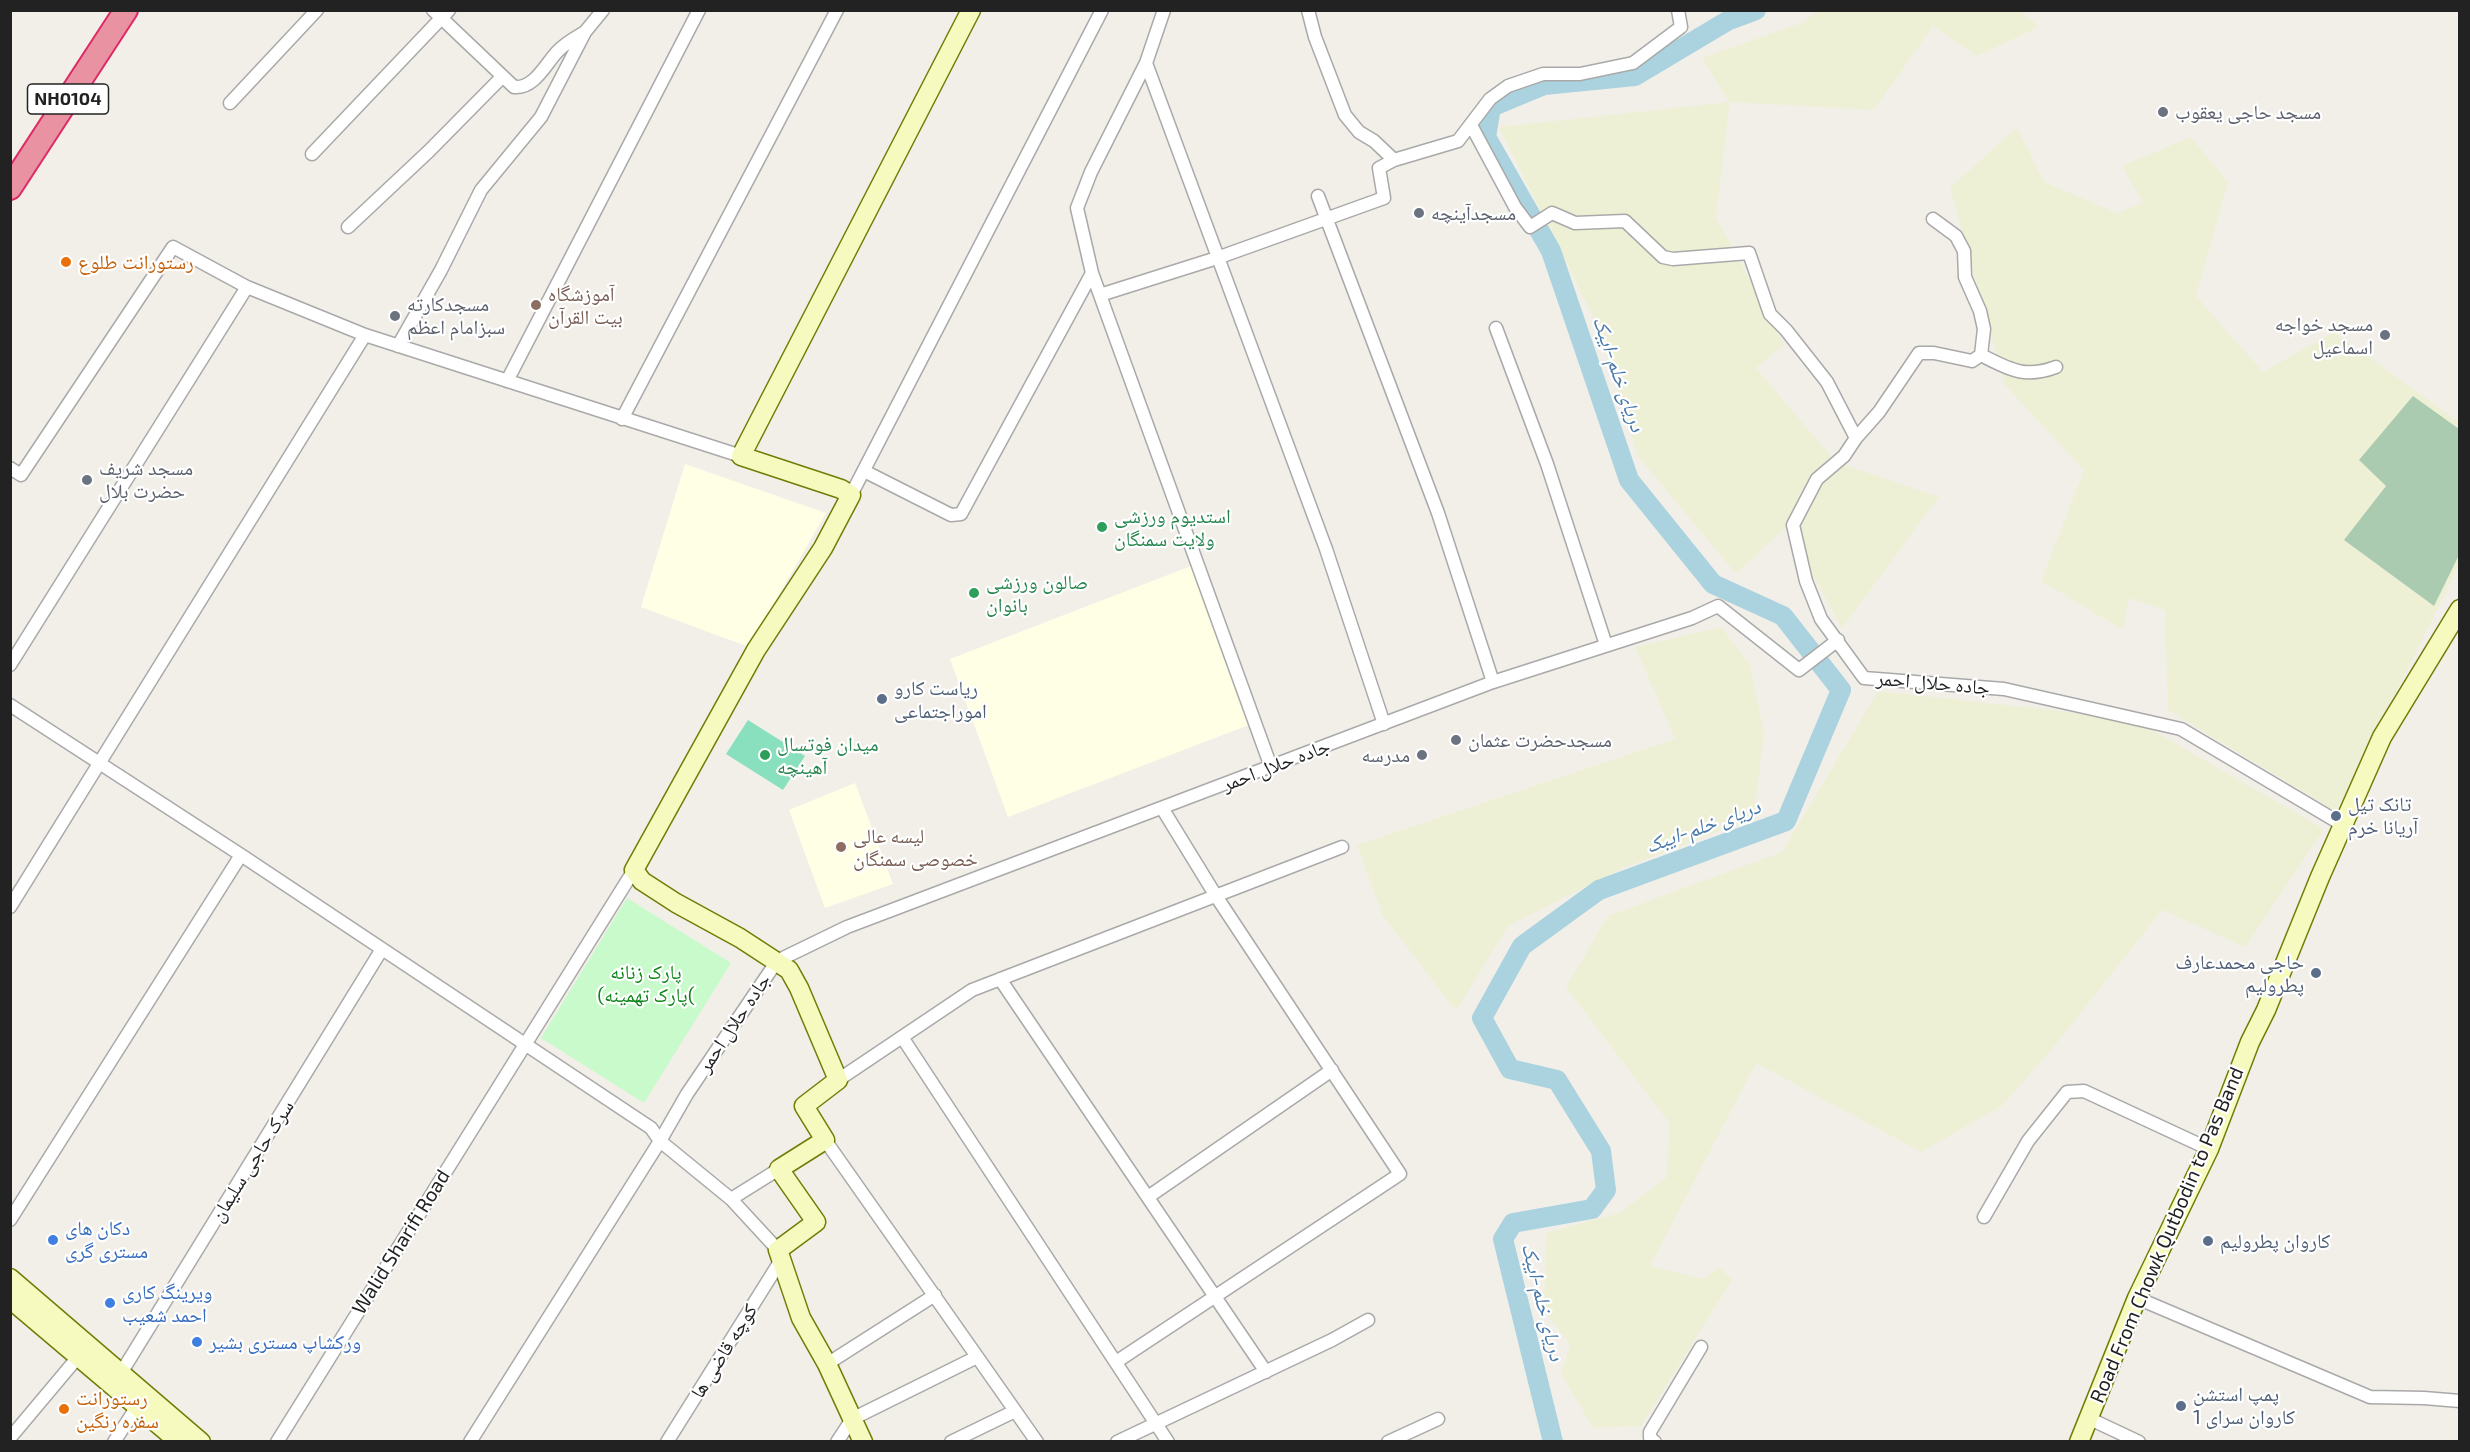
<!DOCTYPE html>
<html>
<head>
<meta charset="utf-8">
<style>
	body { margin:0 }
	#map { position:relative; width:2470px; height:1452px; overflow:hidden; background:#f2efe9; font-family:"Exo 2",sans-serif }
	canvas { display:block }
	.frame { position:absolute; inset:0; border:12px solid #222; pointer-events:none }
</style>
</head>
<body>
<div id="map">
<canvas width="2470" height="1452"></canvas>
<div class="frame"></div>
</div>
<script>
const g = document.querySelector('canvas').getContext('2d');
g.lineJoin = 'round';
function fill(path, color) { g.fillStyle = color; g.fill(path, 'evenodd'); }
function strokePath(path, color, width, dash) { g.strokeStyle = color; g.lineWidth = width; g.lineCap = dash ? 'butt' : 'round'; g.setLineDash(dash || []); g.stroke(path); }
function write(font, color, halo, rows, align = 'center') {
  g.font = font + ' "Exo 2","Noto Naskh Arabic",sans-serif'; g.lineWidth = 4.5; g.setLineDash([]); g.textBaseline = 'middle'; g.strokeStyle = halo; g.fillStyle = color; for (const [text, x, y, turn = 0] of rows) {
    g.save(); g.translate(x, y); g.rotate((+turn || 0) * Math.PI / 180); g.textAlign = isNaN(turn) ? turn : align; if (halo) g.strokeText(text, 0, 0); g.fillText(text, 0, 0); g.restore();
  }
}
fill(new Path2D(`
	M685,464l141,49 -77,134 -108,-40z
	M1191,566l58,159 -241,92 -58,-158z
	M855,783l38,101 -68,24 -36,-98z`), '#ffffe5');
fill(new Path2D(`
	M1817,11h205l17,16 -62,29 -44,-30 -59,84 -144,-8 -14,115 68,128 -28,23 80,94 103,35 -97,131 -56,-101 -50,47 -99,-119 -37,-124 -101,-204 230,-25 -27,-44 102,-36z
	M2017,127l27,55 73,31 26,-10 -21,-37 69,-29 37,45 -32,114 67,76 71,-40 125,90v143l-122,247 -169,-102 -3,-100 -36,-12 -6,32 -82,-49 43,-111 -79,-85 -55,-197z
	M1721,627l29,38 14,68 -10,85 -131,50 -115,58 -52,85 -73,-95 -26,-71 318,-106 -40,-92z
	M1878,691l255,28 191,110 -79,118 -83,-37 -105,133 -54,62 -82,47 -165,-89 -106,203 53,13 16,-12 13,13 -91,146 -48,2 -32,-55 9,-29 -26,-33 2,-78 73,-20 47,-35 4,-54 -104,-137 42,-71 174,-64z`), '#eef0d5');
fill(new Path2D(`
	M2413,396l46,33v126l-25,51 -90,-66 42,-54 -27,-26z`), '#aacbaf');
fill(new Path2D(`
	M627,898l104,65 -87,140 -103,-65z`), '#c8facc');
fill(new Path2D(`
	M748,720l57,36 -22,34 -57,-36z`), '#88e0be');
strokePath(new Path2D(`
	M1553,1442l-50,-203 10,-16 79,-14 14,-19 -5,-39 -44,-71 -47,-11 -28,-51 40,-72 77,-56 187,-69 55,-131 -58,-74 -70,-32 -84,-104 -78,-229 -65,-114 5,-30 53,-22 91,-9 94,-56 27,-10`), '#aad3df', 20);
const street = new Path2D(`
	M433,10l81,77c20,2 31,-22 43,-35 8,-9 18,-14 28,-20
	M1164,10l-18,53 -55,109 -14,36 15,65 179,494
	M1308,10l7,27 30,78 14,17 15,9 20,19
	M1146,63l180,486 58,175
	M230,103l87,-93
	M1471,125l44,82 15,20 22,-14 23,10 50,-2 38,36 10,2 76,-6 21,61 16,16 41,52 29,56
	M312,154l137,-144
	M1318,196l120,317 55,169
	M1933,219l23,17 8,15 1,26 15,34 4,18 -3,26
	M348,227l81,-76 73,-74
	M1100,295l117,-37 167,-60 -5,-30 15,-8 64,-19 32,-42 18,-13 35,-12h37l53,-11 48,-36 -3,-17
	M1496,328l51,136 59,181
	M398,346l43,-76 40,-80 60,-73 44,-85 18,-22
	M2056,367c-32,12 -47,2 -75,-12l-9,6 -38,-8h-15l-40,59 -23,26 -12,18 -27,23 -24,46 13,56 15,38 43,59 140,11 177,40 162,96
	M507,381l192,-371
	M622,419l215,-409
	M10,468l11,7 152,-228 74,40 118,48 376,121
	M864,471l87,44 10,-1 131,-241
	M851,495l251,-485
	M10,665l237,-378
	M10,705l231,150 410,273 9,13 71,58 47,51
	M10,907l355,-572
	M1000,979l266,393
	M902,1037l266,405
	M838,1080l134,-90 370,-143
	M825,1140l212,302
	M1148,1197l184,-127
	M731,1199l48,-30
	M1984,1217l44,-76 39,-49 17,-1 125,58
	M10,1220l231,-365
	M2137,1298l233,99 54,1 36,3
	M1116,1362l284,-188 -184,-278 -54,-88
	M827,1364l108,-69
	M121,1373l261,-424
	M2088,1418l51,24
	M10,1438l68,-81
	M114,1442l24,-37
	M277,1442l357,-572
	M470,1442l190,-301 27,-47 90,-133 70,-34 646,-245 199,-64 26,-12 81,64 39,-30
	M667,1442l114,-182
	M837,1442l15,-23 125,-62
	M951,1442l64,-31
	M1117,1442l215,-102 36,-20
	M1388,1442l50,-23
	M1655,1442l-5,-4v-6l51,-85`);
const secondary = new Path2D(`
	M10,1278l191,164
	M10,1299l169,143
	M863,1442l-36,-78 -26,-46 -23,-68 38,-28 -37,-53 46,-29 -21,-34 34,-26 -39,-92 -10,-18 -49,-32 -64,-35 -34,-22 -8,-11 122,-220 67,-102 28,-53 -10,-6 -100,-33 230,-446
	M2079,1442l58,-144 72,-149 41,-107 16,-32 54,-133 62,-140 78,-128`);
const highway = new Path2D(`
	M10,188l116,-178`);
strokePath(street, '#a9a9a9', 15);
strokePath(secondary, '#707d05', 21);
strokePath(highway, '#dc2a67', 26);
strokePath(street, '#fff', 12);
strokePath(secondary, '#f7fabf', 18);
strokePath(highway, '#e892a2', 22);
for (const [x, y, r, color] of [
	[2163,112,6,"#6b7280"],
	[1419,213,6,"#6b7280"],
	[66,262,6,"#e8710a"],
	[536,305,6,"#8d6e63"],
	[395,316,6,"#6b7280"],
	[2385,335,6,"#6b7280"],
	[87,480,6,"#6b7280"],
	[1102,527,6,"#2e9e5b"],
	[974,593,6,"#2e9e5b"],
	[882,699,6,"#5c6f8a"],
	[1456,740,6,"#6b7280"],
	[765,755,6,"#2e9e5b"],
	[1422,755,6,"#6b7280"],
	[2336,816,6,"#5c6f8a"],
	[841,847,6,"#8d6e63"],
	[2316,973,6,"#5c6f8a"],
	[53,1240,6,"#3f7fe0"],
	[2208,1241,6,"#5c6f8a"],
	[110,1303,6,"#3f7fe0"],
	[197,1342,6,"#3f7fe0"],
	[2181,1406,6,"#5c6f8a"],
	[64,1409,6,"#e8710a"]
]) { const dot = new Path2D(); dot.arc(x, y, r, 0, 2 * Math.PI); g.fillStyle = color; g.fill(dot); strokePath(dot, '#fff', 2); }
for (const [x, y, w] of [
	[68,99,81]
]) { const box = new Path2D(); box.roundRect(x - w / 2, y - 15, w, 30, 4.5); g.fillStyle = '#fff'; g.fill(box); strokePath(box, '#222', 1.5); }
write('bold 18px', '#222', null, [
	["NH0104",68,99]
]);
write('20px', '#5b616d', '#fff', [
	["مسجد حاجی یعقوب",2175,112],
	["مسجدآینچه",1431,213],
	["مسجدکارته",407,304],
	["سبزامام اعظم",407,327],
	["مسجد خواجه",2373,324,"right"],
	["اسماعیل",2373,347,"right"],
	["مسجد شریف",99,468],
	["حضرت بلال",99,491],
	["مسجدحضرت عثمان",1468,740],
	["مدرسه",1410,755,"right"]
], 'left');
write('20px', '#c56008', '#fff', [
	["رستورانت طلوع",78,262],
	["رستورانت",76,1398],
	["سفره رنگین",76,1421]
], 'left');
write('20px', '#785e54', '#fff', [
	["آموزشگاه",548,294],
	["بیت القرآن",548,317],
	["لیسه عالی",853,836],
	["خصوصی سمنگان",853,859]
], 'left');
write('20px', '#27864d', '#fff', [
	["استدیوم ورزشی",1114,516],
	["ولایت سمنگان",1114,539],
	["صالون ورزشی",986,582],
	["بانوان",986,605],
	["میدان فوتسال",777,744],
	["آهینچه",777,767]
], 'left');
write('20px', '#222', '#fff', [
	["جاده حلال احمر",1933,683,5],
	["جاده حلال احمر",1276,765,-21],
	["جاده حلال احمر",734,1023,-56],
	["سرک حاجی سلیمان",252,1161,-58],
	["Road From Chowk Qutbodin to Pas Band",2167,1235,-67],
	["Walid Sharifi Road",401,1242,-58],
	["کوچه قاضی ها",724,1351,-58]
]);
write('20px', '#4e5e75', '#fff', [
	["ریاست کارو",894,688],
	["اموراجتماعی",894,711],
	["تانک تیل",2348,804],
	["آریانا خرم",2348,827],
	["حاجی محمدعارف",2304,962,"right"],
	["پطرولیم",2304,985,"right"],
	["کاروان پطرولیم",2220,1241],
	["پمپ استشن",2193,1394],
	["کاروان سرای 1",2193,1417]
], 'left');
write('20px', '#0c8416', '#fff', [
	["پارک زنانه",646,972],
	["(پارک تهمینه(",646,995]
]);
write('20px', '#366cbe', '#fff', [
	["دکان های",65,1228],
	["مستری گری",65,1251],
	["ویرینگ کاری",122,1292],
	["احمد شعیب",122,1315],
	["ورکشاپ مستری بشیر",209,1342]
], 'left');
write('italic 21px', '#4a7aab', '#fff', [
	["دریای خلم-ایبک",1619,374,71],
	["دریای خلم-ایبک",1703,826,-20],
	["دریای خلم-ایبک",1543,1302,76]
]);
</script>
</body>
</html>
